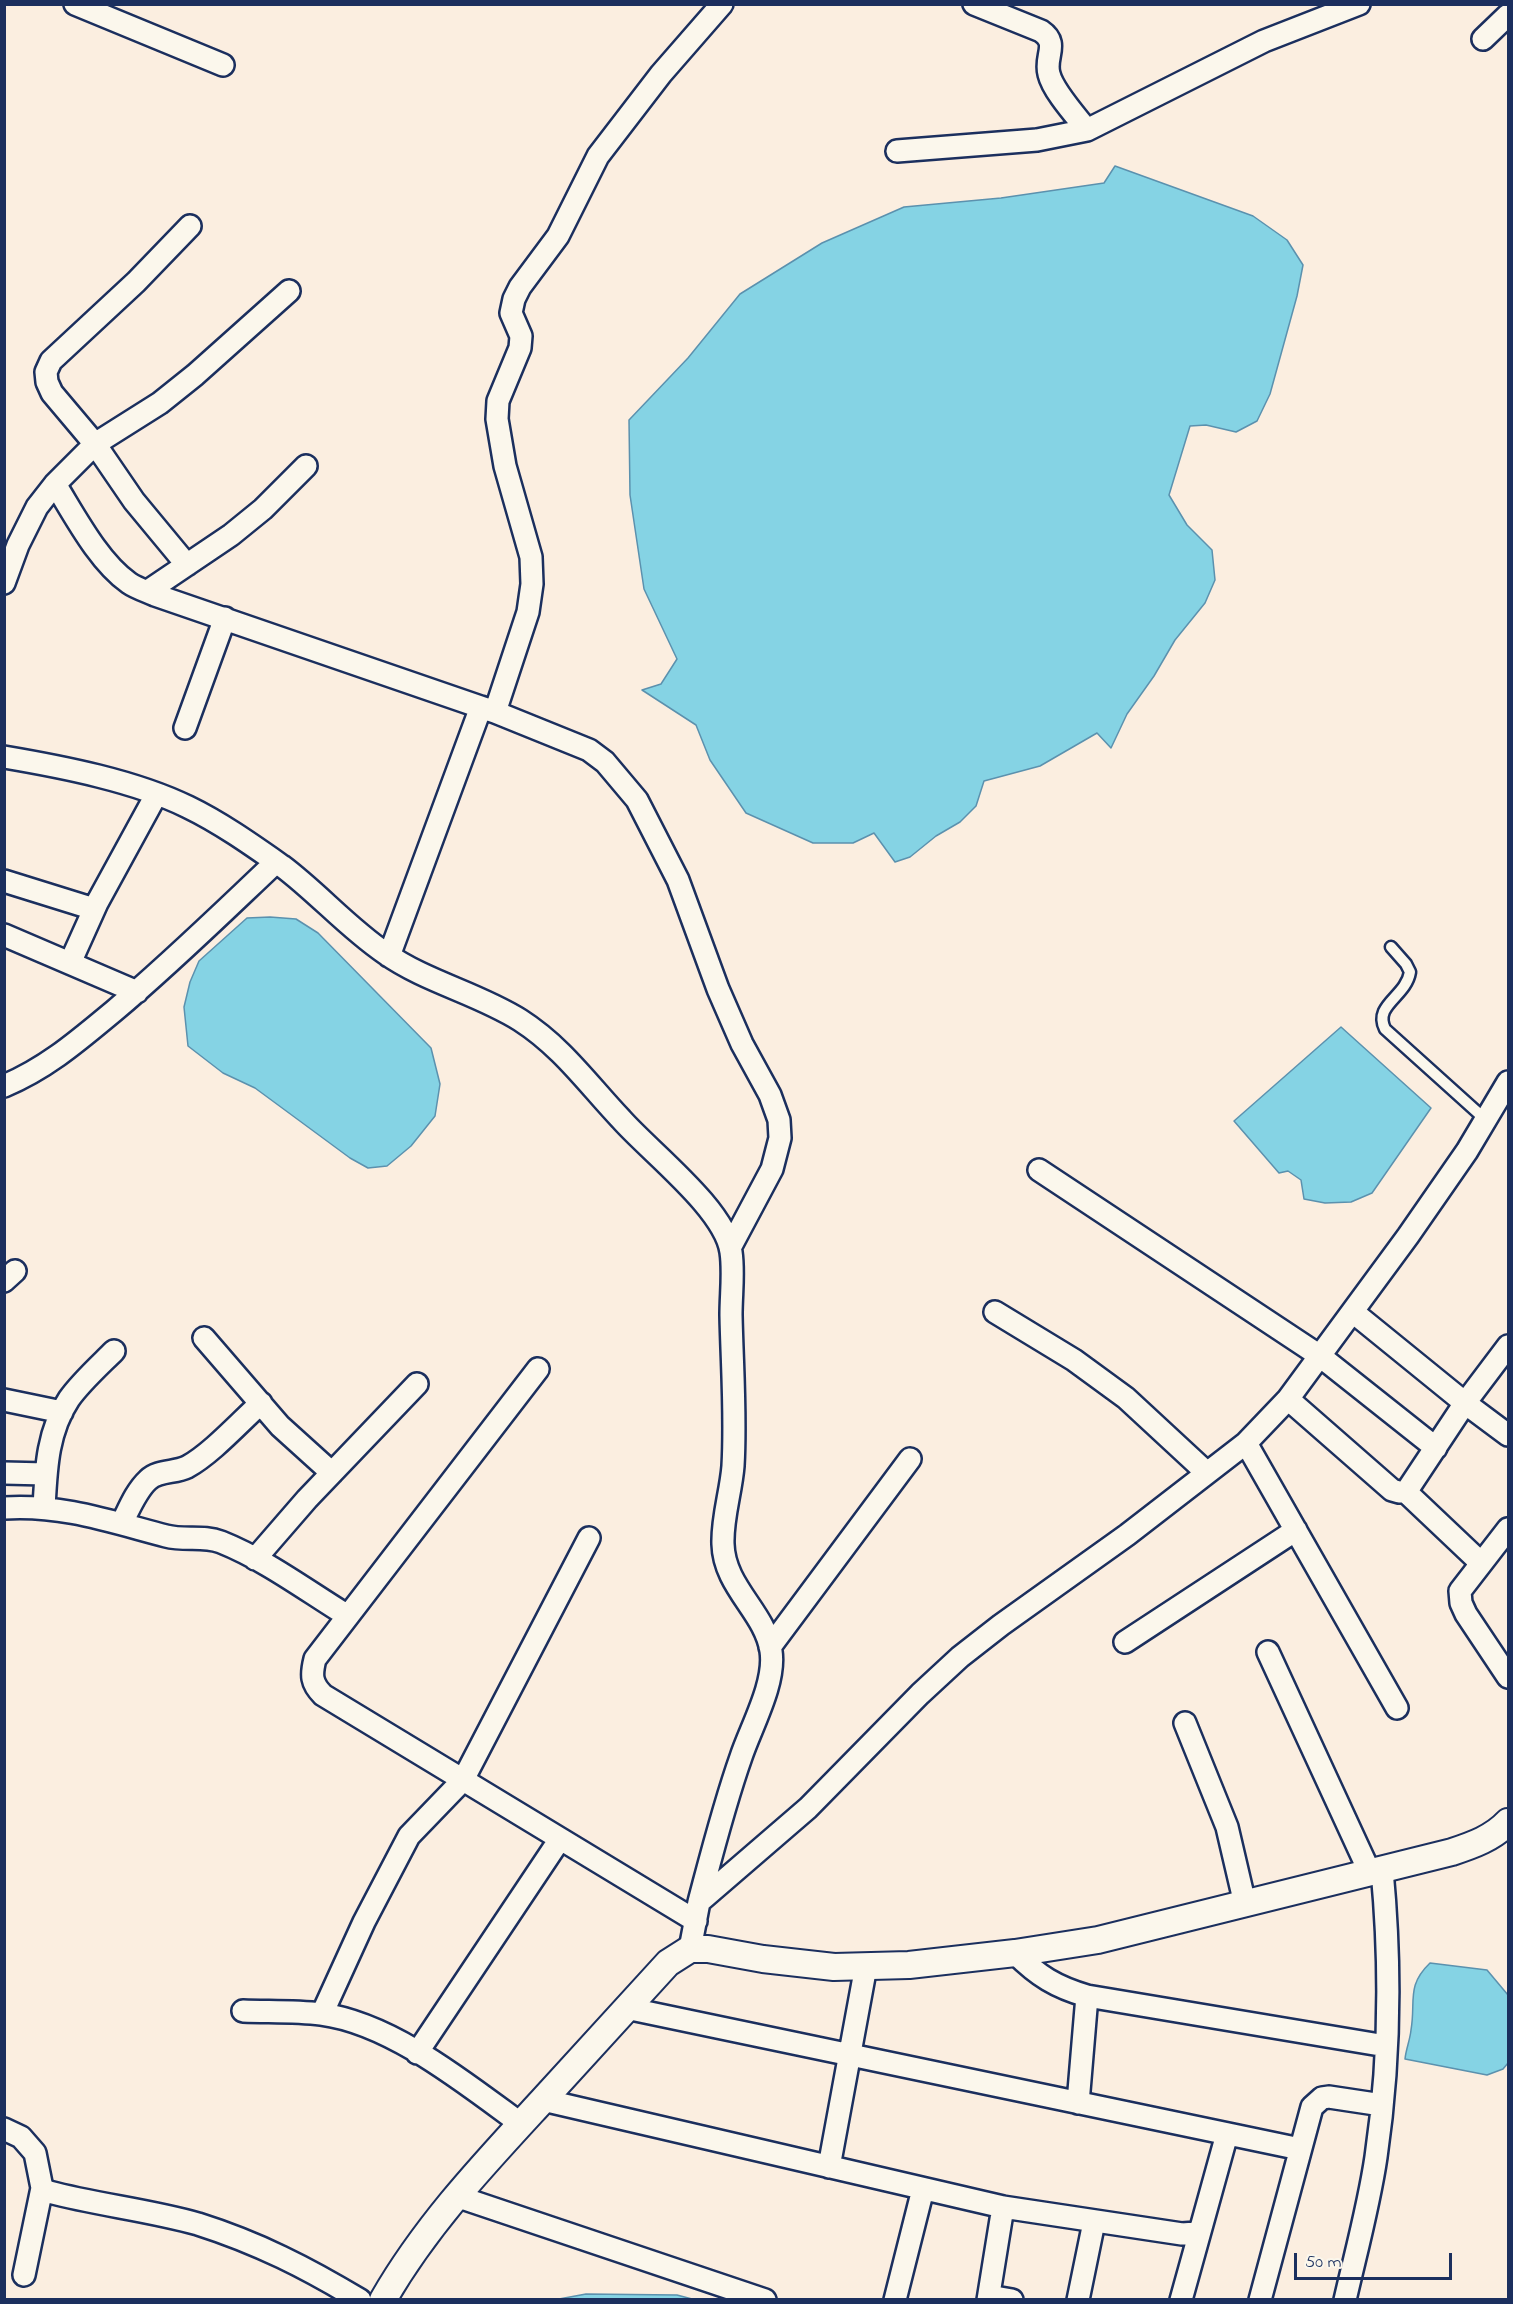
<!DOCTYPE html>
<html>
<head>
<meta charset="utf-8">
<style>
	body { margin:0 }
	#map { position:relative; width:1513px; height:2304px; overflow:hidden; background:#fbeee0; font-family:"Indie Flower",sans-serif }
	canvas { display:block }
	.frame { position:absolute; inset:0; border:6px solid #1b2f5e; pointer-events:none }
	.scale { position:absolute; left:1294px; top:2253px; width:158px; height:27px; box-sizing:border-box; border:3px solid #1b2f5e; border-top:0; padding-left:8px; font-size:18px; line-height:21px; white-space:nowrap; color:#1b2f5e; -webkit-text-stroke:4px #fbf7ec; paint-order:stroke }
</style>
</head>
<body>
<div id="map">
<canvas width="1513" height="2304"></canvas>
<div class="frame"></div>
<div class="scale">50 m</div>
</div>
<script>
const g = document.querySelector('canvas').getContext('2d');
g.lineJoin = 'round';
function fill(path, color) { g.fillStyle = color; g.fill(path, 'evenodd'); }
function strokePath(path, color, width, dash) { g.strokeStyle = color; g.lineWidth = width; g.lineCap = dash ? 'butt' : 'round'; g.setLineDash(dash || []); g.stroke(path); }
const water = new Path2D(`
	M1115,166l138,50 34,24 16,25 -6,31 -27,98 -13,27 -21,11 -30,-7 -16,1 -21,69 18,30 25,25 3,30 -10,23 -30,37 -21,36 -27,38 -16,34 -14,-15 -57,33 -56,15 -8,25 -16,16 -24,14 -26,21 -15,5 -21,-29 -21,10h-40l-67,-30 -36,-53 -14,-35 -54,-35 19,-6 16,-25 -33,-70 -14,-94 -1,-75 59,-62 52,-64 82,-51 82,-36 97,-9 103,-15z
	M270,917l26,2 22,14 113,115 9,36 -5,32 -24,30 -24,20 -19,2 -18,-10 -95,-70 -32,-15 -35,-27 -4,-39 6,-25 9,-21 48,-43z
	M1341,1027l90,81 -59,85 -21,9 -26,1 -21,-4 -3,-19 -13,-9 -9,2 -45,-52z
	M1430,1963l57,7 21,25v68l-5,6 -16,6 -82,-16c1,-10 5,-19 6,-29 5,-29 -5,-44 19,-67z
	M586,2294l91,1 15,4h-133z`);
fill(water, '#85d3e4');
strokePath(water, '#5b91ae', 1.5);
const service = new Path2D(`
	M1391,947l15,17 4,8c-4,25 -37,33 -25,57l101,91`);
const minor = new Path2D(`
	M75,4l148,61
	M974,4l67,27c19,13 3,25 8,43 4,17 27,42 38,56
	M1483,39l25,-24
	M897,151l140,-11 50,-10 177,-89 95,-37
	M55,484c20,32 43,77 74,99 7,5 17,8 26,12l340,117 94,38 16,12 32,38 41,80 40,109 24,55 28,51 9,25 1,18 -8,31 -41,77
	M187,565l-53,-64 -39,-57 -43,-51 -5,-11 -1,-10 5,-11 85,-79 54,-56
	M4,583l14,-38 19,-38 18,-23 40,-40 65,-41 35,-28 94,-84
	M148,591l83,-56 32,-26 43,-43
	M495,712l33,-100 4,-28 -1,-27 -26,-91 -8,-47 1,-18 22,-53 1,-12 -10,-23 3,-14 6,-12 38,-51 40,-80 63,-82 61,-70
	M185,728l40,-110
	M4,757c59,10 131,24 184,50 33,16 64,38 94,59 36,27 66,62 103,87 41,29 92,40 135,67 42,27 67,63 101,99 29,33 104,90 110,133 3,20 0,42 0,63 1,50 5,100 2,151 -2,26 -11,52 -10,78 1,43 42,68 48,107 5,32 -20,76 -30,106 -17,48 -29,96 -42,145
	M4,881l90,28
	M4,935l133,57
	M389,956l92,-249
	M70,963l27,-60 59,-108
	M4,1086c43,-18 75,-46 110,-75 56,-47 108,-98 162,-149
	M1039,1170l281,186 116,92
	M4,1281l11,-10
	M995,1312l79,48 52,38 81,75
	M1353,1312l112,91 43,32
	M204,1338l76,88 52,47
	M538,1369l-223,290c-4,16 -4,24 8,36l373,226
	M1288,1399l104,91 7,2h7l59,-89 43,-57
	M4,1400l58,12
	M1246,1443l151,265
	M4,1473l42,1
	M1406,1492l75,71
	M4,1508c57,-4 108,14 162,28 19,5 37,-1 55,6 45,18 86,49 127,74
	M44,1508c2,-38 3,-76 25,-109 12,-17 30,-33 45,-48
	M122,1523c7,-14 14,-32 26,-43 10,-10 27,-7 39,-13 24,-13 53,-45 74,-64
	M1508,1529l-48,62 1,12 5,11 42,63
	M255,1559l52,-60 110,-115
	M1125,1642l171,-112
	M770,1647l140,-188
	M1268,1652l102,221
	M1185,1723l42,104 18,77
	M690,1949l9,-47 109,-94 112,-114 40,-37 41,-32 126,-90 119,-92 42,-44 120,-163 59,-85 41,-69
	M1015,1953c23,23 41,34 72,43l299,50
	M626,2008l674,141
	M243,2011c25,1 52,0 78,3 70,9 144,69 200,110
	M322,2014l42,-92 45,-86 54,-56 126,-242
	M417,2053l143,-214
	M543,2100l460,107 179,27 14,-1 5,-5 26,-94
	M1078,2103l9,-107
	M4,2129l17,8 14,16 7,35 7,4c49,13 100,18 149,32 60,19 109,44 162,76
	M829,2167l37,-201
	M456,2196l309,104
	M24,2275l18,-87
	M989,2296l23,4
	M895,2300l28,-111
	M988,2300l15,-93
	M1078,2300l16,-78
	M1181,2300l20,-72
	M1260,2300l52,-193 10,-9 7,-1 53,8
	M1345,2300c11,-48 24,-95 31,-143 14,-95 15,-192 6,-287`);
const tertiary = new Path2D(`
	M383,2300c43,-75 101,-136 159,-199 42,-46 84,-92 126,-138l22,-14h18l55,10 71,8 75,-2 106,-12 83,-13 354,-88c21,-7 41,-14 56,-30`);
strokePath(service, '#1b2f5e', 15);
strokePath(minor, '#1b2f5e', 26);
strokePath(tertiary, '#1b2f5e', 30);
strokePath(service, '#fbf7ec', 10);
strokePath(minor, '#fbf7ec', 21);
strokePath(tertiary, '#fbf7ec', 26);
</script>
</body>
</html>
